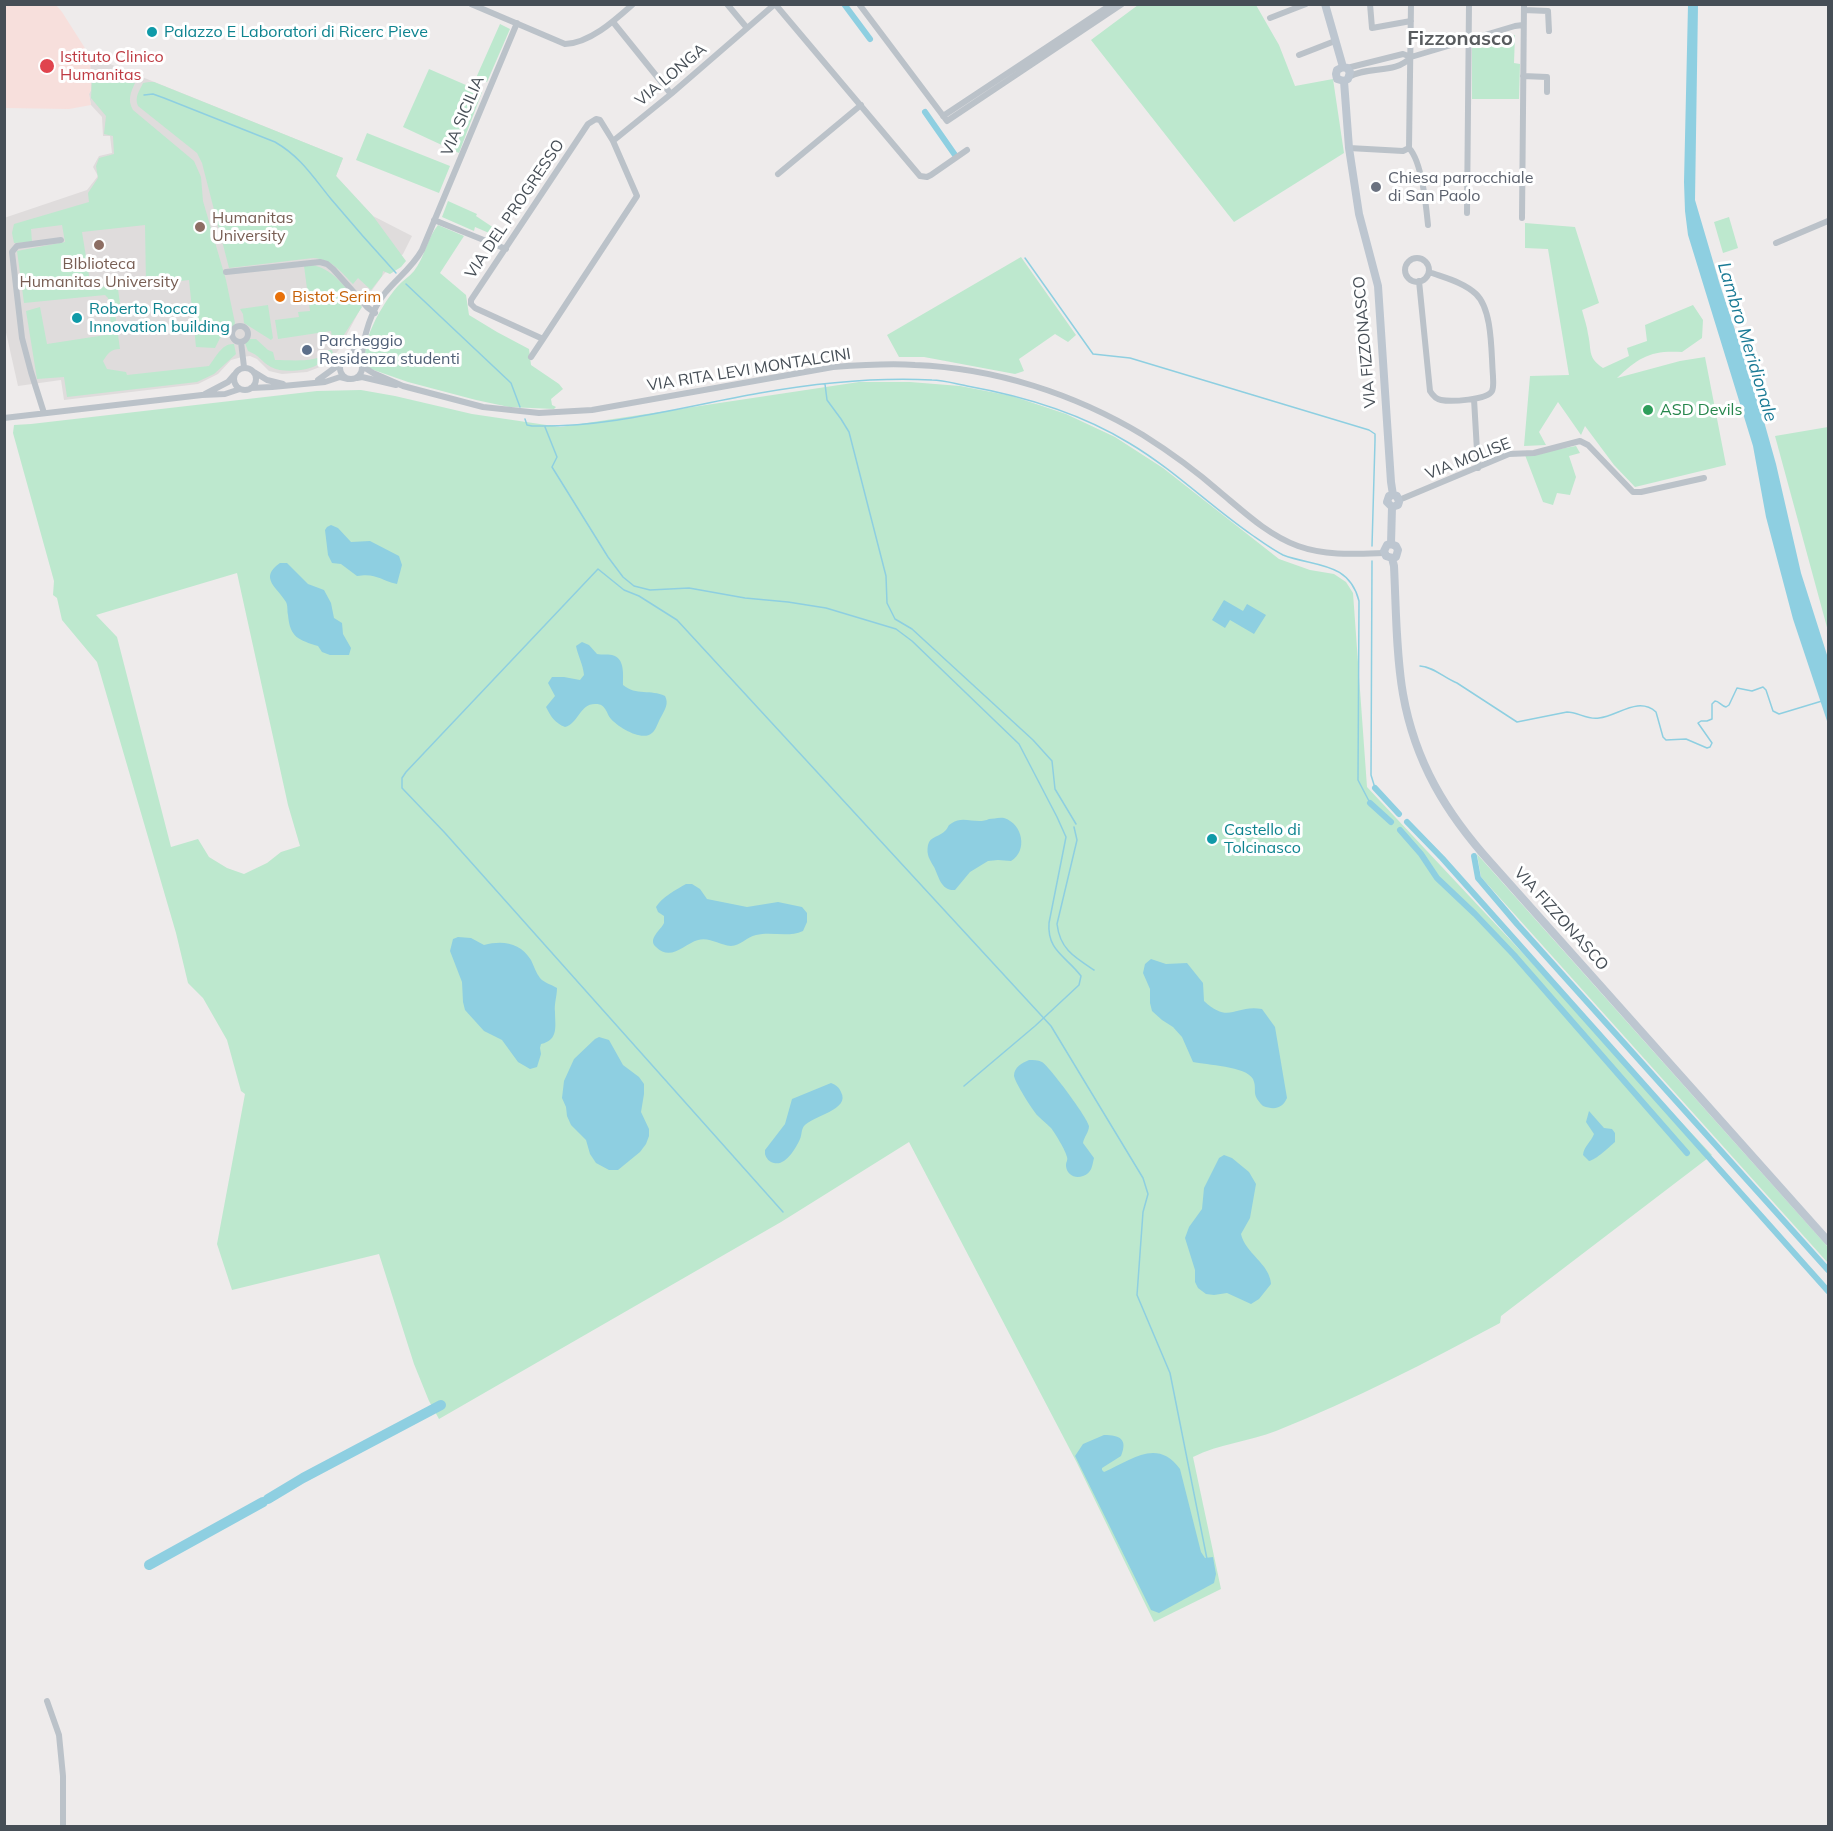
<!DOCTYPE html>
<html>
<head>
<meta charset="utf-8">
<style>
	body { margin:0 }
	#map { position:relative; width:1833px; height:1831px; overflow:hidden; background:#eeebeb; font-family:Mulish,sans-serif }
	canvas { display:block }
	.frame { position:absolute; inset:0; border:6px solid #464e56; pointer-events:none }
</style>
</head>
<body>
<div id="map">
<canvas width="1833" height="1831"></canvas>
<div class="frame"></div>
</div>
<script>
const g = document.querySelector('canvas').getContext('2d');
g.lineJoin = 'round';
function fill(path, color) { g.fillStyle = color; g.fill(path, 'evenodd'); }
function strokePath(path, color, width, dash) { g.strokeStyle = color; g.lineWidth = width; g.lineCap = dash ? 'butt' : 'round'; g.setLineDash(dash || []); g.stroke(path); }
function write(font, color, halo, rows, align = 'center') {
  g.font = font + ' Mulish,sans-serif'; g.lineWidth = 6; g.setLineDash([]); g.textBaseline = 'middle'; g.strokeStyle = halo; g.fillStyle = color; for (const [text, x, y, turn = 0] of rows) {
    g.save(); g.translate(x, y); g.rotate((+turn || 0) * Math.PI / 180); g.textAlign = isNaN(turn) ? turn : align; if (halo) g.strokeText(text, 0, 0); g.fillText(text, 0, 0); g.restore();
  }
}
fill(new Path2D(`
	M90,56l253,102 -7,18 37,40 39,20 -9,18 -20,21 -18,25 -27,51 -13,14 -18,7 -25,2 -13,-3 -12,-12 -7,-3 -8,1 -11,3 -13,14 -20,10 -134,16 -3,-20 -43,6 -13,-58 -1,-110 83,-28 11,-14 -5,-9 6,-11 13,-3 -2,-17h-7l-1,-19 -11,-12 -2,-11 2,-4z`), '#dfdcdc');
fill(new Path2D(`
	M5,4l51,1 6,7 28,44 1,34 -2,4 2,11 -22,4 -64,-1z`), '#f7dfdc');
fill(new Path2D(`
	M1138,5h118l23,40 16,41 38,-7 11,74 -110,69 -143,-182z
	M500,24l10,5 -23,53 -11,-4z
	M1515,35l-1,28 6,1 -1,35h-47v-55l2,-2 15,-5 2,5z
	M429,69l53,23 -23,61 -56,-26z
	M110,79l25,4c-4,9 -8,17 -2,27l61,51 7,16 2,24 23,79 9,43 -5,10 -10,5 -5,10 -19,-1 -7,-67 -43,5 -1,-60 -63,7 9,56 33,-4v4l-6,1 3,22 -6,2 5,36c-9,0 -12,4 -17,12l4,8 19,3 1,3 82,-9c7,-9 13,-23 25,-22l2,10 -22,20 -17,8 -130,15 -3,-20 -27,2 -11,-68 14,-4 7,37 65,-10 -4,-36 -3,-3 -81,8 -7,-52 48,-9 -3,-17 -31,4 1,13 -18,1 -2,-10 2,-9 75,-22 -1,-9 10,-15 -2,-12 3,-8 15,-4 -1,-18 -9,-2 2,-18 -15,-18 1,-18z
	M149,82h5l189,76 -7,18 37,40 33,45 -5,6 -11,7 -7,-3 -1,5 -11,14 -13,-12 -5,6c-12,-12 -21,-25 -40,-26l-84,10 -27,-105 -5,-10 -59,-47c-4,-9 2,-16 5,-23z
	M367,133l83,33 -11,27 -83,-33z
	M448,201l29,13 -1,2 30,20 -3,3 -28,-12 -1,4 -32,-14z
	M1729,217l9,31 -15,5 -9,-31z
	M1525,223l50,4 24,76 -17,7c2,8 5,16 6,24 4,17 -1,23 15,34l26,-12 -2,-8 20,-7 -2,-16 48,-20 10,15 -1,18 -20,14c-31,-2 -43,5 -65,26l63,-17 25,-4 21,108 -91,22 -21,-22 -29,-39 -4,9 -23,-33 -19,30 7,13 -22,1 6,-70 39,-1 -21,-126 -23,-1z
	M438,225l26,11 -24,37 26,22 3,20 28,17 32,17 2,16 28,19 4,5 -12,10 1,6 4,2 -2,2 -45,-2 -33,-7 -68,-18 -40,-14c-12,-21 15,-65 29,-81 5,-6 12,-10 17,-16 11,-14 13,-33 24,-46z
	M1021,257l55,78 -8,7 -13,-8 -36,25 5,12 -9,3 -91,-17h-25l-12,-22z
	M312,265c23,4 35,26 50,42l-26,40 -3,-5 -2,-11 -53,8 -3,-19 24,-3 -1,-5 12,-1 -6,-45z
	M268,305l5,33 -2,2 -27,-17 -1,-9 -3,-5z
	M249,339h7l12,11 5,2 2,8c16,0 40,3 53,-7v-3h4l1,3c-6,5 -13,11 -20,14 -11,4 -31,6 -42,0 -11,-6 -10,-11 -23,-16l-3,-8z
	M859,382h51l50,4 52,10 54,18 49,23 48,31 116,91 31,11 24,4 12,8 7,11 14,194 345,368 -211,161 -1,7c-73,39 -146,77 -224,108 -26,10 -57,13 -83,26l28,132 -67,33 -77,-159 -168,-321 -128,80 -342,197 -10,-18 -15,-37 -35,-110 -147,36 -15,-46 28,-150 -4,-3 -14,-51 -24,-42 -15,-15 -12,-50 -79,-271 -35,-42 -5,-22 -4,-3 1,-14 -41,-148 1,-8 17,-1 286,-33 44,-1 34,6 77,18 88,13zM237,573l51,232 12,41 -19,6 -14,11 -23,11 -17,-6 -18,-11 -11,-18 -27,8 -54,-210 -21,-22z
	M1828,427v204l-53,-195z
	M1576,446l4,7 -11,3 7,21 -6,18 -13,-2 -4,12 -10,-3 -18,-47z
	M1477,854l351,393v16l-347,-386z`), '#bde8ce');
fill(new Path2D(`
	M1688,5h10l-3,195 25,85 36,108 20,71 25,109 27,85v66l-35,-105 -27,-102 -13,-71 -65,-211 -3,-24 -1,-29z
	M331,525l7,3 13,14 19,-1 29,15 3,9 -5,19c-18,-4 -20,-11 -40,-8l-16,-12 -9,-1 -4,-8 -3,-25 2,-3z
	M280,563h7l21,21 16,6 7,13 3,15 8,5 1,11 8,14 -2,7h-19l-8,-3 -4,-6c-19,-6 -28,-8 -30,-31 -1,-5 0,-9 -2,-13 -8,-14 -28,-24 -6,-39z
	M1224,600l19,11 4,-7 19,11 -12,19 -24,-14 -5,8 -13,-8z
	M582,642l7,3 8,9c5,1 10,0 15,1 13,3 11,19 11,30 13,11 28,4 42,11 4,8 0,13 -4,21 -3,5 -5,13 -9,16 -10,9 -34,-6 -41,-14 -5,-6 -5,-15 -15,-15 -16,-1 -17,19 -31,23 -10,-4 -14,-10 -19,-20l9,-11 -7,-13 4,-6h12l16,3 4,-5c-1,-11 -6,-19 -8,-29z
	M989,819c4,0 10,-2 15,-1 19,6 24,33 7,43l-13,-1 -10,1 -18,11 -15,18c-14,1 -16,-13 -21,-23 -4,-7 -8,-12 -6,-22 2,-9 12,-8 18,-15 4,-5 0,-3 6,-7 11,-8 25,2 37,-4z
	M686,884h6l8,5 7,10 40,8 31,-5 24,5 5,6v9l-4,9c-16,7 -31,0 -47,4 -9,2 -16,11 -25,11 -12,-1 -21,-9 -33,-6 -14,4 -27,22 -42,7 -9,-8 5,-17 8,-24v-7l-6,-4 -2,-5c5,-9 21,-18 30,-23z
	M458,937l13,1 13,7c18,-5 36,-3 47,15 3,6 5,13 9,18 4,5 11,6 17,10 0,8 -3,16 -2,24 0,14 4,28 -14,32l-1,4 1,6 -4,13 -7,2 -12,-7 -16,-22 -18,-9 -19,-21 -2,-8 -1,-20 -12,-31 3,-12z
	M1151,959l15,5 21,-1 16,20 1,18c26,24 31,3 58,8l13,18 12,71c-5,11 -13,12 -24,8 -13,-13 -5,-15 -10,-27 -7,-13 -47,-14 -60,-17l-11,-25 -9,-10 -11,-7 -10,-9 -2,-8v-14l-7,-16 2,-9z
	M599,1037l10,3 14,25 16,12 5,7v10l-3,18 8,17v7l-3,8 -6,8 -22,18h-9l-13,-7 -6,-9 -4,-14 -15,-15 -4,-9 -1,-9 -4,-9 2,-17 10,-22 21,-20z
	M1029,1060c4,0 9,0 13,2 7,4 46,56 47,64 0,6 -5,11 -6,17l11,15c-2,8 -2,15 -11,18 -8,3 -16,-1 -17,-10 0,-5 2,-5 1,-9 -1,-6 -12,-24 -16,-29 -4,-4 -9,-8 -13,-12 -6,-6 -23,-34 -24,-40 0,-9 8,-13 15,-16z
	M831,1083c5,2 8,4 10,9 10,18 -29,24 -37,34 -3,4 -2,9 -4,13 -4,9 -14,27 -26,24 -5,-1 -8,-5 -9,-9v-4l20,-26 7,-25z
	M1589,1111l15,17 8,1 3,4v9c-6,5 -19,18 -26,19l-6,-6c1,-9 8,-13 11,-21l-8,-12z
	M1224,1155l8,3 17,14 7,12 -6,34 -9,16c4,19 29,30 30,50l-12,15 -8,5 -24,-11 -13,2 -8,-1 -8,-6 -3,-6v-12l-10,-32 4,-11 13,-18 2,-21 15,-30z
	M1104,1435c16,0 24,4 17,21l-19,12v2l2,2c26,-11 53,-35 76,-3l21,83 4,6 8,-1 3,17 -2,9 -55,30 -8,-3 -76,-154 8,-12z`), '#8ecfe1');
strokePath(new Path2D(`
	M144,95l9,-1 11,4 111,44c26,15 38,35 56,57 21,25 43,50 65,74
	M1025,258l68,96 37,4 239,72 6,4v7l-3,105
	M406,284l105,99 9,24
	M825,384l2,16 14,19 8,13 37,144 1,27 8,16 17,10 121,111 19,21 3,28 21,35
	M525,419l2,6 5,1c77,2 153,-20 228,-33 57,-10 114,-16 172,-13 12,0 24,4 35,6 56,10 113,27 162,57 44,26 81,63 123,92 10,7 21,15 31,20 31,12 66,6 76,46l-1,179 12,23
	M545,427l12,30 -5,10 56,90 15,20 11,9 16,4 39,-2 56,10 43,4 38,6 70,21 16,12 107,103 38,73 9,20 -17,86c-2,28 17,33 32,53l-2,9 -44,41 -71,60
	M1372,561l-1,214 4,13
	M1420,666c14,1 24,12 37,17l60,39 50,-10c11,0 20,8 32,6 19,-2 39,-22 57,-6l7,25 3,3 20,-1 21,9 3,-1 2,-4 -14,-20 3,-2h6l5,-2v-15l3,-3c4,0 6,5 11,6l3,-2 8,-17 15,3 11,-4 3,3 7,21 6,3 43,-13
	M1074,827l3,13 -20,84c3,25 17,33 37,46
	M783,1212l-338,-379 -43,-45v-10l4,-6 192,-203 26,21 15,6 38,24 374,406 92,152 5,16 -5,18 -6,83 33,78 37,186`), '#8ecfe1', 1.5);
strokePath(new Path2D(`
	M844,4l26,35
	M925,112l30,43
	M1375,788l24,26
	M1370,803l21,19
	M1407,822l35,36 386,433
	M1400,830l21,24 16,24 38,36 39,41 173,198
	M1474,856l4,22 39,46 311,346`), '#8ecfe1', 6);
strokePath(new Path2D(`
	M268,1499l35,-21 138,-73
	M149,1565l114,-63`), '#8ecfe1', 10);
strokePath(new Path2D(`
	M471,4l94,40c25,-1 50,-24 68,-40
	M727,4l20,24
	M775,4l145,172 7,1 4,-2 36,-25
	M859,4l88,117 175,-117
	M1370,4l2,24 39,-7
	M1524,10l24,1 1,20
	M1270,18l36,-14
	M613,22l58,72
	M1299,55l36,-14
	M1411,57l104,-31 8,-1
	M1347,68l56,-14 8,3c-16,18 -42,8 -62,20
	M1523,76l24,1v15
	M943,116l169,-112
	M613,141l58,-47 104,-90
	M1349,148l54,3 6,-3 2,-144
	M1409,148c13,14 17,57 19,77
	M778,174l83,-69
	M1467,213l2,-209
	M1522,218l2,-214
	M434,220l72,29
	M1776,243l52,-22
	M1405 270a12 12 0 1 1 24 0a12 12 0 1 1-24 0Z
	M226,272l94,-10 7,2 6,5 34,38 8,6
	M1419,281l11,110c3,5 6,8 11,9 10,2 46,0 51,-9 2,-4 1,-10 1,-15 -2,-22 0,-66 -17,-82 -13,-12 -31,-16 -47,-22
	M232 334a8 8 0 1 1 16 0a8 8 0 1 1-16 0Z
	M241,342l3,25
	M348,357l15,-16
	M531,357l12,-18 94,-143 -24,-55 -13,-21 -4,-1 -8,5 -117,176v4l4,4 68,31
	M340 368a11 11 0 1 1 22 0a11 11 0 1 1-22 0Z
	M361,363c2,-24 9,-51 24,-70 12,-15 27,-25 37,-43l95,-227
	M362,366l11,7 30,13 80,21 56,6 53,-3 241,-43c27,-2 55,-4 82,-2 80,3 160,29 228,70 27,17 53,36 77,57 24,20 48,43 78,54 28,10 57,8 86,7
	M234 379a11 11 0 1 1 22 0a11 11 0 1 1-22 0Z
	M254,372l13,8 16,4
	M357,378l5,-1 34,8
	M318,380l22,-16
	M251,388l21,-1 53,-5 15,-5 8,2
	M205,394l23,-12 6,-7
	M1474,399l4,69
	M44,413l-13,-41 -9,-34 -10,-86 5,-6 44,-6
	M4,418l198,-23 23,-1 15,-5
	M1399,500l110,-46 25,-1 46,-12 8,4 45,47h8l63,-14
	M47,1701l12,34 4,41v50`), '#bbc2c9', 6);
strokePath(new Path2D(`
	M1325,4l18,63 4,1 3,4 -2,7 -4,2
	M1343,67l-6,3 -1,4 1,5 7,2
	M1344,81l5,67 10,66 19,72 13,196 2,13 4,1 2,6 -1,3 -6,2
	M1391,544l1,-37 -5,-5 2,-6 4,-1
	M1391,544l-4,1 -3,6 2,5 6,2
	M1391,544l5,2 2,4 -2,7 -4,1
	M1392,558l2,8c2,41 2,88 9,128 12,68 43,119 88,169l337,378`), '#bdc6d0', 8);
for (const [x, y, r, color] of [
	[152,32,6,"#0f9aa8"],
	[47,66,8,"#e0444e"],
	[1376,187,6,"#6b7280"],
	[200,227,6,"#8d6e63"],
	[99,245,6,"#8d6e63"],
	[280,297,6,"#e8710a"],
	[77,318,6,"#0f9aa8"],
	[307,350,6,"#5c6f8a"],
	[1648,410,6,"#2e9e5b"],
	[1212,839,6,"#0f9aa8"]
]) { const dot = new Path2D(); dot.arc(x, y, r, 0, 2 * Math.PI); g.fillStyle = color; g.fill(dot); strokePath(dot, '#fff', 2); }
write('16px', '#0d838f', '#fff', [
	["Palazzo E Laboratori di Ricerc Pieve",164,32],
	["Roberto Rocca",89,309],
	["Innovation building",89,327],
	["Castello di",1224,830],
	["Tolcinasco",1224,848]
], 'left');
write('16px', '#be3a42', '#fff', [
	["Istituto Clinico",60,57],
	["Humanitas",60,75]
], 'left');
write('16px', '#464e56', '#fff', [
	["VIA LONGA",671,75,-40],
	["VIA SICILIA",463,116,-67],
	["VIA DEL PROGRESSO",515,209,-56],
	["VIA FIZZONASCO",1365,342,-95],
	["VIA RITA LEVI MONTALCINI",749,370,-9],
	["VIA MOLISE",1468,459,-21],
	["VIA FIZZONASCO",1561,919,48]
]);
write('16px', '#5b616d', '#fff', [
	["Chiesa parrocchiale",1388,178],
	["di San Paolo",1388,196]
], 'left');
write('16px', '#785e54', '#fff', [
	["Humanitas",212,218],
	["University",212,236],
	["BIblioteca",99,264,"center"],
	["Humanitas University",99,282,"center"]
], 'left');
write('16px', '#c56008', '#fff', [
	["Bistot Serim",292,297]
], 'left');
write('16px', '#4e5e75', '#fff', [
	["Parcheggio",319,341],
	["Residenza studenti",319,359]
], 'left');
write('16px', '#27864d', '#fff', [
	["ASD Devils",1660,410]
], 'left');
write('italic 18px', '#1a7a95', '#fff', [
	["Lambro Meridionale",1747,342,73]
]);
write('bold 20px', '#595c5f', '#fff', [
	["Fizzonasco",1460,39]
]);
</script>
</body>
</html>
